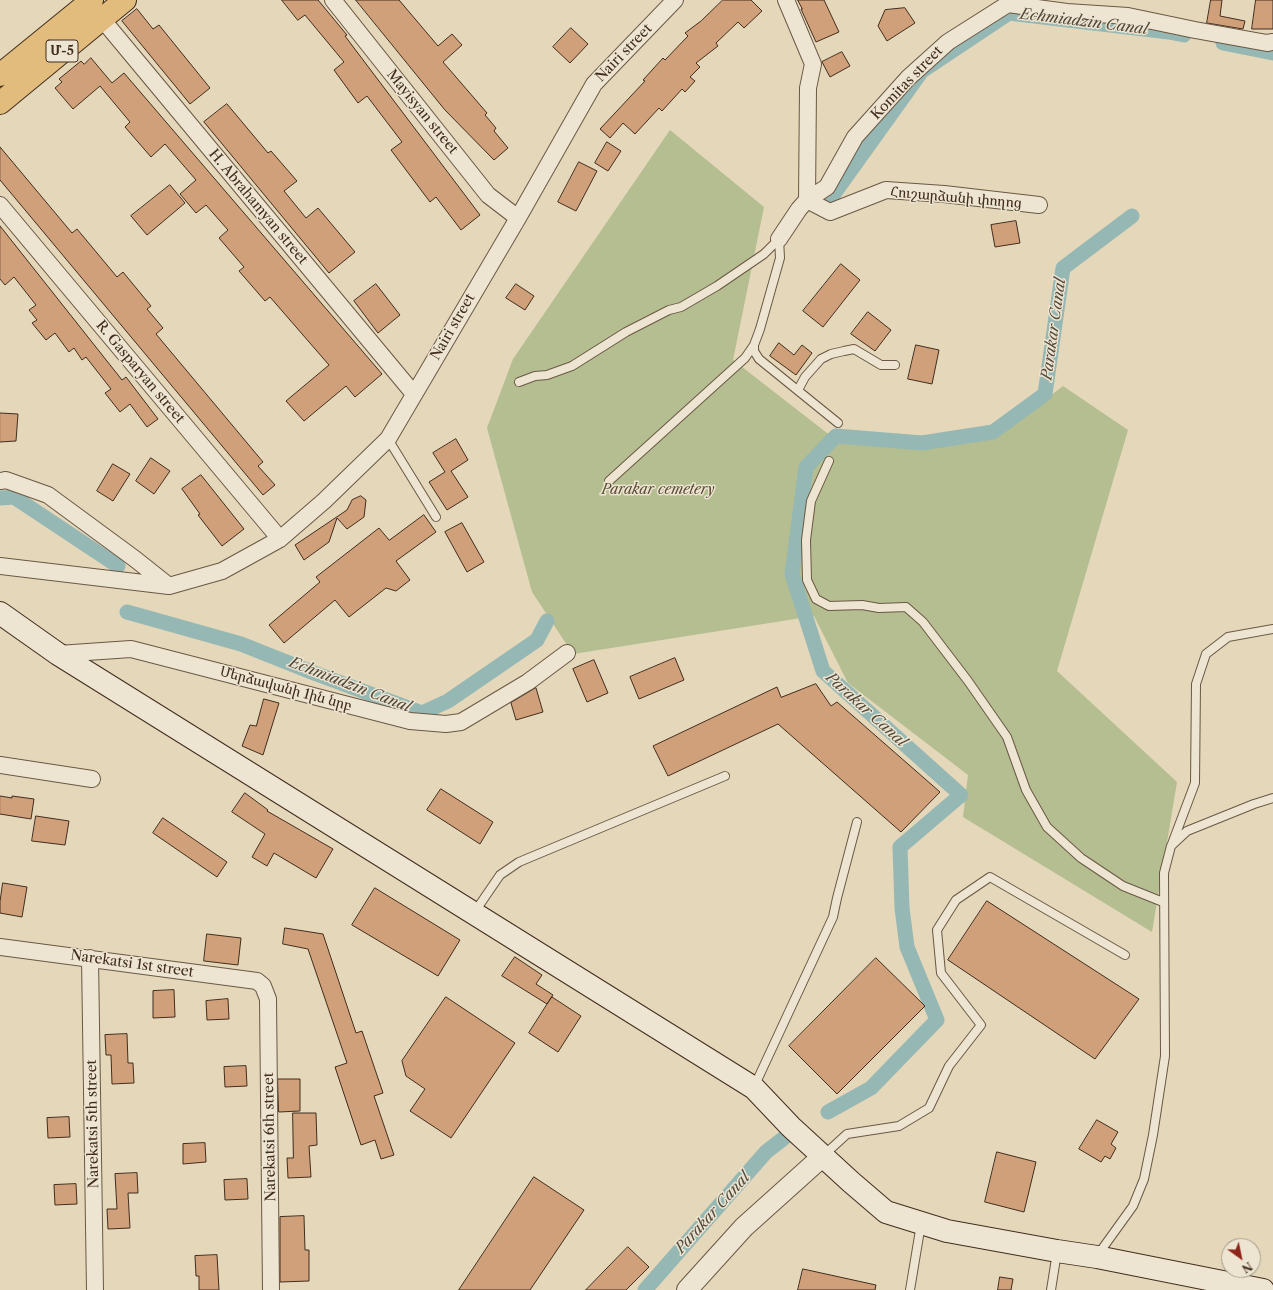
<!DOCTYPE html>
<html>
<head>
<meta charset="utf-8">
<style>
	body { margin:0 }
	#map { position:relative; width:1273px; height:1290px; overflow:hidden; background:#e4d7ba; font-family:"Libre Caslon Text",serif }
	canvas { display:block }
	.north { position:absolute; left:1221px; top:1238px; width:40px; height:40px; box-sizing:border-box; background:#ede5d2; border:1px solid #a99b8a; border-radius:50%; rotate:147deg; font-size:11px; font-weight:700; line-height:16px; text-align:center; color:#422d1d }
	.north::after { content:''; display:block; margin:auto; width:14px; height:18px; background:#8f2418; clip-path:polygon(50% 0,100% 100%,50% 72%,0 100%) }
</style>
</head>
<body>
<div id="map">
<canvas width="1273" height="1290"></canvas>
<div class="north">N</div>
</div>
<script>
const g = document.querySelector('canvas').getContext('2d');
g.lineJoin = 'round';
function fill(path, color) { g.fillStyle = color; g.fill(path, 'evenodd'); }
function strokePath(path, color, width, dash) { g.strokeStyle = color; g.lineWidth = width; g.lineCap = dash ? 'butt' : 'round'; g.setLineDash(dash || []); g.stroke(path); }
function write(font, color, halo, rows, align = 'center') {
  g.font = font + ' "Libre Caslon Text","Noto Serif Armenian",serif'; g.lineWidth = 3; g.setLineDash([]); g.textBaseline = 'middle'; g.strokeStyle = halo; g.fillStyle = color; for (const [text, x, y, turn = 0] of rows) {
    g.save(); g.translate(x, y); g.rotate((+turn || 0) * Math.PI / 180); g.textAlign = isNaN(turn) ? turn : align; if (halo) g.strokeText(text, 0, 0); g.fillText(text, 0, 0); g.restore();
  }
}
fill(new Path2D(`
	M670,130l94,77 -31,153 94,73 169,5 67,-52 65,44 -71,241 120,111 -25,150 -189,-115 5,-42 -120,-92 -34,-67 -241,38 -41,-62 -45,-164 26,-69z`), '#b4be90');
strokePath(new Path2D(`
	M1223,43l50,10
	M831,198l91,-127 87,-58 160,19 15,3
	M0,498l14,-1 104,69
	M127,612l114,32 73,29 108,40 26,-12 89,-61 10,-19
	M828,1112l43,-24 66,-68 -30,-73 -5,-39 -2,-61 61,-52 -138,-124 -31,-97 14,-107 30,-31 86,7 71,-11 52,-38 18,-126 69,-52
	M645,1290l121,-138 18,-14`), '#96b8b4', 15);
const building = new Path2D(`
	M282,0h36l29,35 -2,1 135,179 -19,15 -25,-33 -6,5 -39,-52 11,-8 -35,-46 -9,7 -24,-33 10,-8 -39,-47 -7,5z
	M356,0h43l39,46 14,-12 10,11 -19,17 44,51 -2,2 11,13 -2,3 14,17 -14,12 -49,-50z
	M723,0h28l11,11 -18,17 -6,-6 -22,21 2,3 -22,17 4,4 -10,10 5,4 -10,11 -3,-3 -20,22 -3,-3 -24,26 -12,-11 -13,15 -10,-9 45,-48 -2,-1 20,-22 2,2 23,-24 -3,-3 16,-12z
	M798,0h26l15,32 -23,10 -15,-33h1z
	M1211,0h11l-2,16 25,5 -2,8 -36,-6z
	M1256,0h17v29h-21z
	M905,8l10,15 -28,18 -9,-15 7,-16z
	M137,9l16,20 6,-4 51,63 -20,16 -68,-83z
	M571,28l17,16 -18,19 -17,-16z
	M842,52l8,14 -20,11 -8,-15z
	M91,58l21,25 12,-10 258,301 -27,23 -9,-11 -42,35 -18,-20 43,-36 -59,-68 -5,4 -26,-30 5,-4 -25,-29 9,-8 -22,-25 -10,8 -16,-19 16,-14 -31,-36 -14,13 -26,-30 5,-5 -30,-36 -27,23 -18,-21 7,-6 -3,-3 22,-18 3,3z
	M227,104l41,49 3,-2 26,30 -13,10 22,27 12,-10 37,44 -26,21 -125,-151z
	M607,142l14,9 -13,20 -13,-8z
	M0,147l72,86 5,-4 40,48 6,-5 28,34 -4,3 16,19 -7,6 107,128 -5,4 17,19 -12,10 -263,-315z
	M579,162l18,9 -21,40 -18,-9z
	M170,185l15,18 -38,32 -16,-19z
	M1016,221l4,22 -25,4 -4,-22z
	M0,226l122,154 4,-3 32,42 -11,8 -17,-23 -10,8 -15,-19 6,-4 -25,-32 -4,3 -8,-12 -5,4 -14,-19 -9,7 -14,-17 5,-3 -8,-10 7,-5 -22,-28 -9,8 -5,-6z
	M841,264l19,16 -37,47 -20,-16z
	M376,284l24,31 -22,18 -24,-32z
	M516,284l18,12 -9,14 -19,-12z
	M868,312l23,18 -16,21 -24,-17z
	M779,343l15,12 8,-10 10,8 -16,22 -26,-19z
	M916,345l23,5 -7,34 -24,-5z
	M0,413l18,1 -2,27 -16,1z
	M456,439l12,21 -17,11 17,26 -21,13 -18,-28 16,-10 -12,-19z
	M151,458l19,13 -16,23 -18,-13z
	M113,464l17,10 -17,27 -16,-10z
	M201,475l43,54 -22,17 -24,-31 2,-1 -18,-25z
	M361,496l5,4 -2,17 -17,12 -10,-11 -8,24 -25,18 -9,-15 52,-35 5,-10z
	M424,515l12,17 -40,29 14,19 -14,11 -10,-3 -37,29 -14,-17 -51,43 -15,-18 51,-43 -4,-5 63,-49 10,12z
	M462,523l22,39 -17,10 -22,-40z
	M675,658l9,22 -45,19 -9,-22z
	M594,660l14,33 -21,9 -14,-33z
	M816,684l15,22 6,-4 103,90 -39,40 -123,-108 -110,52 -15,-30 124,-59 4,10z
	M536,688l7,24 -27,8 -5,-17z
	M264,699l15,4 -16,52 -21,-9 8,-21 6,1z
	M441,789l52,33 -13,22 -53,-34z
	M245,793l23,17 -1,1 66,38 -17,29 -42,-25 -7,13 -15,-9 13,-23 -33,-22z
	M0,796l12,2v-2l22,3 -3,20 -31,-5z
	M36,816l33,5 -4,24 -33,-4z
	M163,818l64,44 -10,15 -64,-44z
	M3,883l24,4 -5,30 -22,-4v-11z
	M375,888l85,52 -22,36 -86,-51z
	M987,901l152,98 -44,60 -147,-99z
	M285,928l38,6 33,99 6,-2 21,62 -9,3 20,59 -13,4 -6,-19 -14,5 -26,-78 12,-4 -39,-114 -25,-5z
	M207,934l34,4 -3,27 -34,-4z
	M515,957l27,18 -6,9 17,11 -6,9 -45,-28z
	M876,958l49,48 -88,88 -48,-48z
	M174,990l1,27 -22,1v-27z
	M446,997l69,46 -64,95 -41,-27 15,-22 -19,-13 -4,-15z
	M552,997l29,19 -23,36 -29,-19z
	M228,999l1,20 -22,1 -1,-19z
	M127,1034l1,29h5l1,20 -22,1 -1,-29h-5l-1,-20z
	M246,1066l1,20 -22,1 -1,-20z
	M278,1079h22v32l-21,1z
	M293,1113h23l1,32 -8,1 2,31 -23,1 -1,-20h6z
	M69,1117l1,20 -22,1 -1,-20z
	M1097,1120l21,12 -7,12 5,4 -6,11 -5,-3 -4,6 -22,-13z
	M205,1143l1,19 -23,2v-20z
	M997,1152l39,10 -12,50 -39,-10z
	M137,1173l1,20h-10l2,35 -22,1 -1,-20h10l-2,-35z
	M534,1177l50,33 -54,80h-71z
	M247,1179l1,20 -23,1 -1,-20z
	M76,1184l1,20 -22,1 -1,-20z
	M304,1216l1,34h4v31l-29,1v-65z
	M628,1247l21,20 -23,23h-40z
	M217,1255l2,35h-20v-14h-3l-1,-20z
	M803,1269l73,16 -1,5h-77z
	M1000,1277l13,2 -2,11h-13z`);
fill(building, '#d0a07a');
strokePath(building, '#422d1d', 1);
const service = new Path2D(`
	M779,239l1,19 -20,71 -6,16v6l5,8 79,64
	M519,382l16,-6 12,-1 25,-9 54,-34 43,-22 12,-3 36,-21 47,-32 15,-15
	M798,390l7,-13 16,-18 10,-5 13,-3 10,-2 27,16h14
	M388,439l48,78
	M829,461l-18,40 -5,39 1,40 9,19 13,7 33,-1 17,3 27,-1 17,15 45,59 39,56 19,53 21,37 34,31 42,28 40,16
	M609,481l136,-123 9,-13
	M1172,844l23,-61 1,-99 10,-30 22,-17 45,-8
	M474,913l26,-38 19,-13 206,-86
	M754,1087l79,-170 4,-19 20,-76
	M824,1155l23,-21 52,-8 30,-18 20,-42 32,-41 -40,-52 -4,-43 19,-30 34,-23 135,78
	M1097,1256l36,-50 11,-27 9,-44 12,-79 -1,-183 7,-27 16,-15 67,-27 19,-6
	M910,1290l11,-66
	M1051,1290l6,-38`);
const minor = new Path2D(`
	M333,0l155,195 30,23
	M786,0l27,64 -5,24 -1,112 23,12 56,-22 58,4 95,11
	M102,19l312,375
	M0,205l280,334
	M779,239l20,-30 8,-9 20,-13 28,-50 53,-59 40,-36 60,-38 59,8 61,4 67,14 72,13 6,-1
	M0,481l6,-1 42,15 87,64 34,27
	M0,566l169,20 53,-15 58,-32 44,-38 64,-62 130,-221 76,-134 81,-84
	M58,654l73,-5 279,72 36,3 15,-2 67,-40 39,-29
	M0,765l92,14
	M0,947l257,34 6,5 5,13 3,291
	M90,958l5,332`);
const tertiary = new Path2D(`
	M687,1290l57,-63 79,-71`);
const secondary = new Path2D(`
	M0,613l58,41 696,434 37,39 60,55 35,30 61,19 110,20 40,6 166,33`);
const trunk = new Path2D(`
	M0,75l92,-75
	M0,103l125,-103`);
strokePath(service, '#6a5844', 10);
strokePath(minor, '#6a5844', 18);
strokePath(tertiary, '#6a5844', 22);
strokePath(secondary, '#422d1d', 24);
strokePath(trunk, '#422d1d', 24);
strokePath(service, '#ede5d2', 8);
strokePath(minor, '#ede5d2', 16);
strokePath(tertiary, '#ede5d2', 20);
strokePath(secondary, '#ede5d2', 22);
strokePath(trunk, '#e2bc7d', 22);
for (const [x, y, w] of [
	[62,51,32]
]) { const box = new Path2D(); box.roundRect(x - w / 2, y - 11, w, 22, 3); g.fillStyle = '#ede5d2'; g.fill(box); strokePath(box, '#422d1d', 1); }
write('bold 13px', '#422d1d', null, [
	["Մ-5",62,51]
]);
write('14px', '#422d1d', '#ede5d2', [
	["Nairi street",624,53,-46],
	["Komitas street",907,83,-46],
	["Mayisyan street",422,112,51],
	["Հուշարձանի փողոց",956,198,5],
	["H. Abrahamyan street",258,207,50],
	["Nairi street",453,327,-60],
	["R. Gasparyan street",140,372,50],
	["Մերձավանի 1ին նրբ",286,689,15],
	["Narekatsi 1st street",132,964,8],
	["Narekatsi 5th street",93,1124,-91],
	["Narekatsi 6th street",270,1137,-91]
]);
write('italic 14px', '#594a34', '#ede5d2', [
	["Parakar cemetery",658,490]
]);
write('italic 15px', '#53493b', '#ede5d2', [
	["Echmiadzin Canal",1084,22,7],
	["Parakar Canal",1054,329,-82],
	["Echmiadzin Canal",350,685,21],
	["Parakar Canal",866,710,42],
	["Parakar Canal",713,1213,-48]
]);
</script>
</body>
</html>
